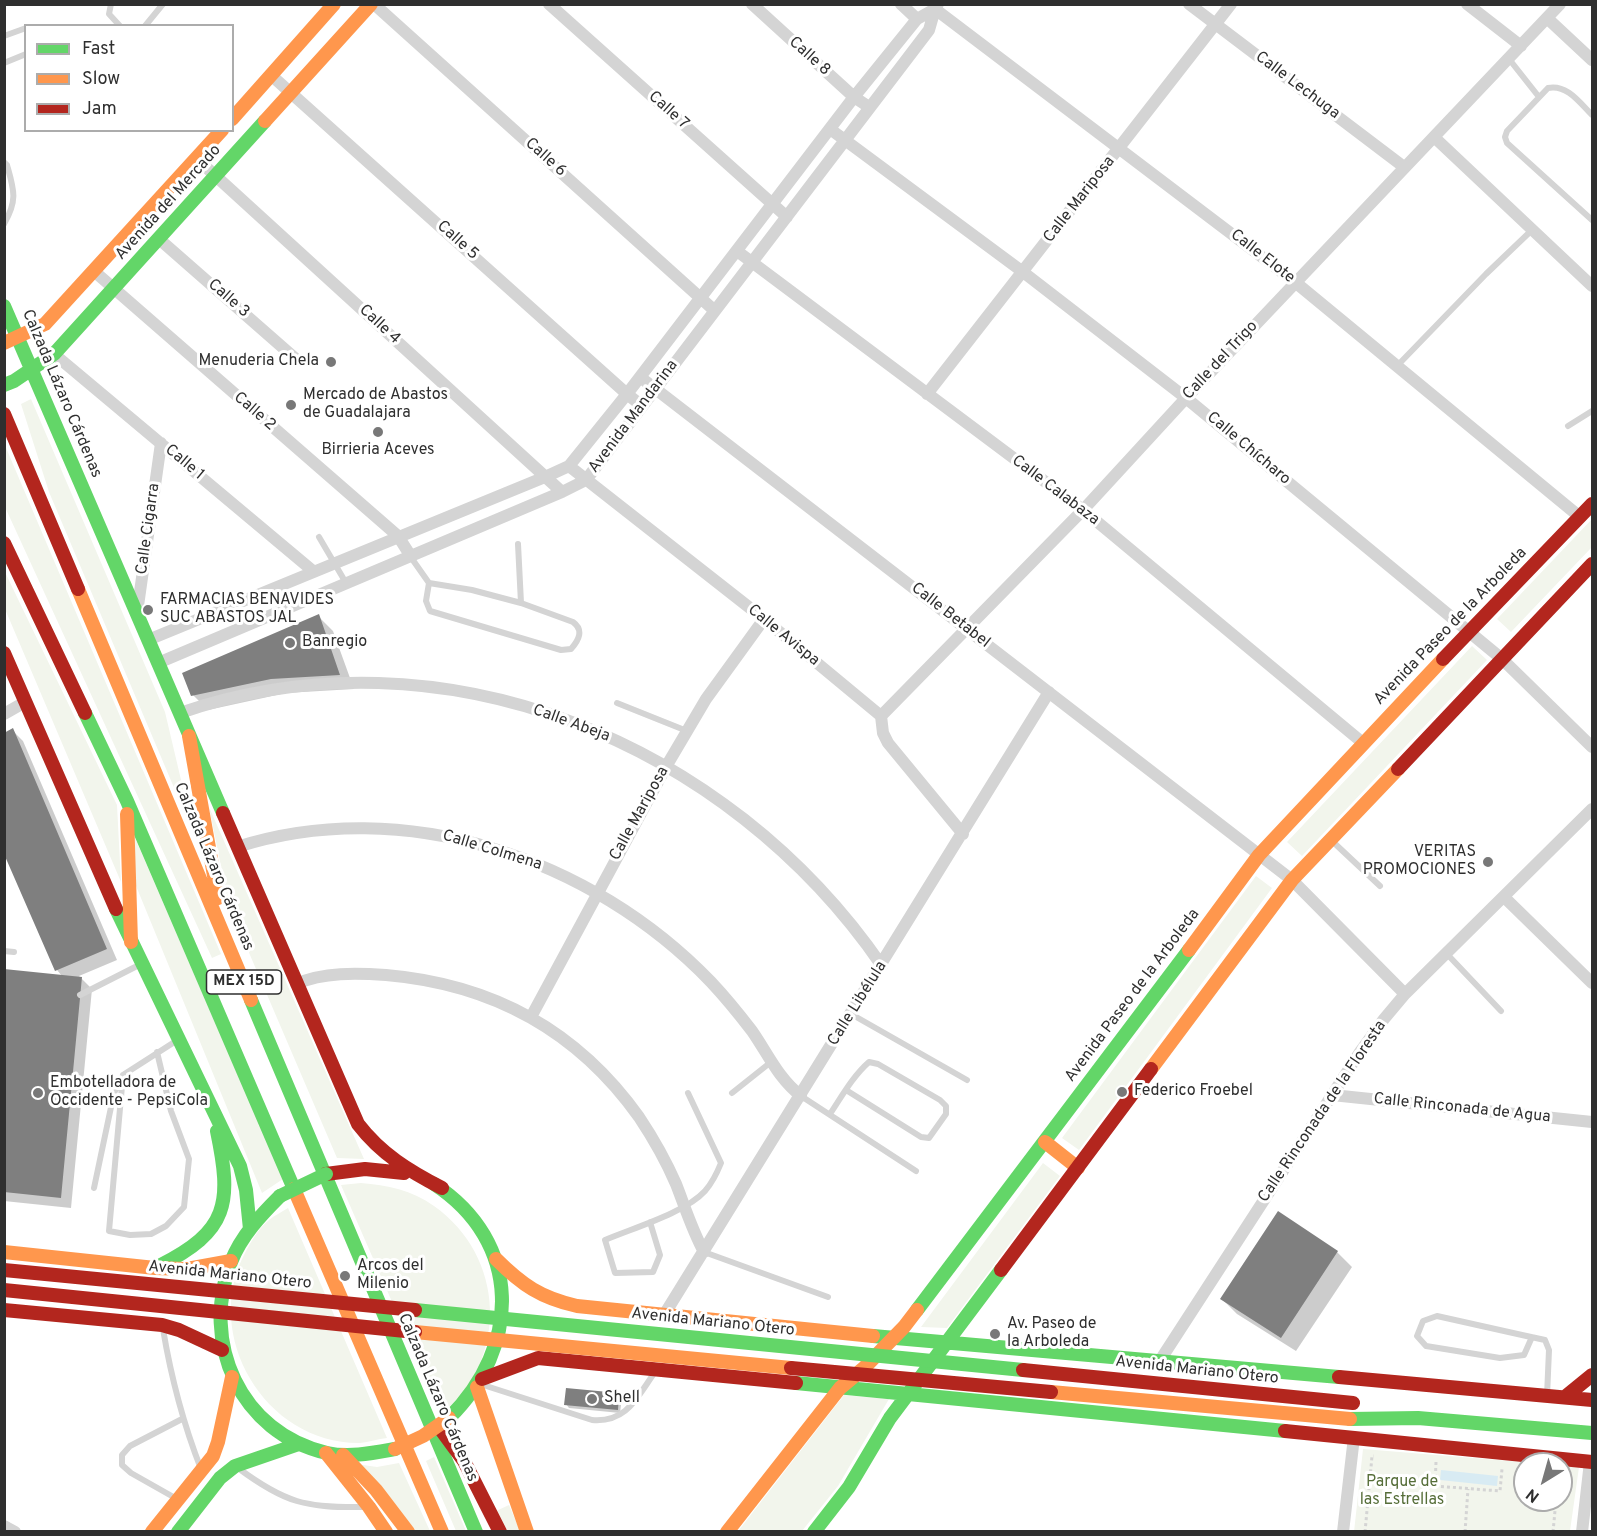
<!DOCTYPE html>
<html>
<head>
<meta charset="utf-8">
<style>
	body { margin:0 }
	#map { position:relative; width:1597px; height:1536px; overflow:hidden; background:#fff; font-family:Overpass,sans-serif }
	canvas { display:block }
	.frame { position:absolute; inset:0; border:6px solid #2f2f2f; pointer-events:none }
	.legend { position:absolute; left:24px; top:24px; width:210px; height:108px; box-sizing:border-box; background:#fff; border:2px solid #acacac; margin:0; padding:8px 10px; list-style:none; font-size:18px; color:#2f2f2f }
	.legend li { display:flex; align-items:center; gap:12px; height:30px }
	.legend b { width:30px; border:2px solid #acacac }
	.north { position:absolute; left:1513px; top:1452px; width:60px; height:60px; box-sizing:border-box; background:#fff; border:2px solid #acacac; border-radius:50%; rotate:217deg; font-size:16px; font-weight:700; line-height:24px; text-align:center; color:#2f2f2f }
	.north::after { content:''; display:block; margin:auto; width:21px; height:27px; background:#787878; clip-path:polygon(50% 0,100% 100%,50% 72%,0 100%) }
</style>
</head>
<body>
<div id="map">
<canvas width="1597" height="1536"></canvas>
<div class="frame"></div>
<ul class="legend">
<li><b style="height:8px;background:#63d668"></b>Fast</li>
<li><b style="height:8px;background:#ff974d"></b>Slow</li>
<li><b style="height:8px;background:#b3261e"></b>Jam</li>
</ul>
<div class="north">N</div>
</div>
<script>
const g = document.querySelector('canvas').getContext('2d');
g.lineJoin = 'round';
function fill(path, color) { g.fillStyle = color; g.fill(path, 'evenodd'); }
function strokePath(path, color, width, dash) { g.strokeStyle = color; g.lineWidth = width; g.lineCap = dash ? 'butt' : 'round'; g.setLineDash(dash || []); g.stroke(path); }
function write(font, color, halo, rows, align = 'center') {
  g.font = font + ' Overpass,sans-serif'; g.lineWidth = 6; g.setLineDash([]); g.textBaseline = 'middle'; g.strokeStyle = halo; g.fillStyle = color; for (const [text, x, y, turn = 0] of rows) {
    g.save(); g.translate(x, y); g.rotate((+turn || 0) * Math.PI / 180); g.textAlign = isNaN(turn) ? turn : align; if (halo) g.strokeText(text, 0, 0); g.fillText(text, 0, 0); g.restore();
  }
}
fill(new Path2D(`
	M31,399l134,313 29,123 -145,-343 -28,-88z
	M4,443l217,511 -9,4 -207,-451z
	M1592,519v28l-81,85 -14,-13z
	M4,570l113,235 4,77 -116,-273z
	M1472,646l15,14 -185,196 -15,-14z
	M209,807l155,352 -27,-1 -108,-252z
	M132,831l151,348 -21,14 -128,-312z
	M1256,876l16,12 -193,262 -17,-12z
	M1043,1163l17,13 -113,152 -26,-1z
	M361,1183c26,2 51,7 73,23 71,50 76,153 7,208l-100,-229z
	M288,1208l99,230c-9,1 -18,4 -27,5 -95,1 -159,-108 -115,-190 6,-12 14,-25 24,-33 6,-5 13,-8 19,-12z
	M844,1395l45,4 -51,87 -36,45 -60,1 -3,-2z
	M1363,1449l184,15h-22v36h36v-35l18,2 -9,64 -216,1z
	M434,1457l32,74h-10l-30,-70z
	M399,1463l31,68h-17l-57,-67 21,3z
	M509,1505l11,26h-13l-11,-20z`), '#f2f5ec');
fill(new Path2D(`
	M1441,1470l57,6 -1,10 -57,-6z`), '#d8ebf3');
fill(new Path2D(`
	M318,616l15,15 21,58 -68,4 -78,17 -15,-15z
	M12,730l11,11 94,219 -38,16 13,13 -21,219 -67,-7v-231l58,6 -5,-6 -53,-120z
	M1337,1252l15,15 -56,84 -59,-37 -15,-15z
	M619,1395l3,3 -2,15 -51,-5 -3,-4z`), '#0003');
fill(new Path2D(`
	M319,614l21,61 -69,4 -80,17 -9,-23z
	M13,728l94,221 -52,22 -51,-117v-121z
	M4,969l78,8 -21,221 -57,-6z
	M1278,1211l60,40 -57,87 -61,-39z
	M566,1388l53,5 -1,17 -54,-5z`), '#7f7f7f');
strokePath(new Path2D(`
	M1436,1462l-1,24 65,5 2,-22
	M1365,1532l7,-76h2
	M1465,1532l3,-43
	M1553,1532l3,-32`), '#d4d4d4', 3, [3, 3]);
strokePath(new Path2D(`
	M111,4l-2,10 11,12
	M145,26l18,-22
	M4,36l22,-8
	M1509,59l30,38
	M4,63l22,-9
	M1592,115c-12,-12 -25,-31 -44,-27l-41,43 -2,6 2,6 85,77
	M4,162l3,3c7,25 11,35 -3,59
	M1397,366l89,-92 46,-44
	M1568,426l24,-15
	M319,537l27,46
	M410,556l19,27 -3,18 4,10 131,39 10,-1c8,-9 13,-19 2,-27l-52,-19 -3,-59
	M429,583l43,7 49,13
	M617,703l70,28
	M1331,840l49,46
	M4,951l10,1
	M1447,954l54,57
	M80,995l61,-31
	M851,1014l116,66
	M123,1075l-14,156 21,4 21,-1 15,-8 18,-19 5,-48 -18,-48 -14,-59
	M732,1093l39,-31
	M801,1096l115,75
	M830,1114c12,-18 23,-38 39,-52l9,2 62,36 6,6v8l-17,24 -8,-1 -75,-47
	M94,1188l20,-95 9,-18 53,-34
	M650,1222l10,33 -7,17 -38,1 -10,-33c28,-12 80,-27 100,-49 7,-8 12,-18 16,-28l-33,-70
	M704,1252l124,45
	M163,1329c8,48 20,94 38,140
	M1532,1337l-8,18 -24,3 -74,-12 -9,-10 6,-15 14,-5 85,19 23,5 4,10 -2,46
	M480,1384l112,36c35,3 45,-23 63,-48
	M238,1468c47,35 68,40 126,39
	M177,1499l-46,-26 -9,-8v-10l8,-9 52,-27`), '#d4d4d4', 6);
strokePath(new Path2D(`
	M374,4l341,307
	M549,4l238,213
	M752,4l102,93 15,10
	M901,4l16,15
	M1189,4l215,163
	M1467,4l54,42
	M935,9l360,273 285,235
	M1547,18l45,42
	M272,76l355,318 15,12
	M830,129l193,143 163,126 316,261 90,88
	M1434,137l158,149
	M196,158l366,334
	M159,239l138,121
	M737,251l346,259 280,233
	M95,272l303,264 12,19
	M54,354l259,217
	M640,377l652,503 113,114
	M927,394l304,-390
	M569,466l195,153 117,97 2,17 5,10 75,91
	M137,613l24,-170
	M148,640l397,-163 24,-11 58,-72 227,-297 63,-78 18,-10
	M158,663l404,-171 24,-12 343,-450 6,-21 3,-5
	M180,713c262,-90 548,29 702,253
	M4,714l21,-12
	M881,716l202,-206 103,-112 374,-394
	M237,847c167,-53 355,11 474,135 15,16 28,32 41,49 16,23 26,47 49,65
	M1504,897l88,86
	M296,984c28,-12 60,-11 90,-9 105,9 191,55 253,142 14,21 27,44 37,67 9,23 16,46 28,68
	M531,1017l136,-252 39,-66 58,-80
	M1332,1095l260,27
	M664,1315l385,-623
	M1159,1362l201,-310 24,-33 21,-25 187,-185
	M4,1526l11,6
	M1343,1532l11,-95
	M1582,1532l8,-70`), '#d4d4d4', 12);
strokePath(new Path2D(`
	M4,306l219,507
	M4,385l10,-4 40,-27 211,-233
	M85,713l42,88 167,388
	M116,909l124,257 6,24 4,39
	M251,1000l225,532
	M434,1184c89,58 87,163 15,234
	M280,1196c-19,19 -39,40 -49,66 -31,80 9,171 96,191 22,5 46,0 68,-4
	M159,1266c70,-35 73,-63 58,-135
	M917,1310l272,-360
	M873,1336l466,41
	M796,1383l489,48
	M1350,1419l68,-1 174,15
	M178,1532l42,-54 15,-12 64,-22
	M814,1532l35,-45 41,-69 111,-148`), '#63d668', 14);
strokePath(new Path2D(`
	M232,119l102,-115
	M265,121l106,-117
	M4,343l41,-19 177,-194
	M78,589l173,411
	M189,736l29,162
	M127,814l4,128
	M1189,950l70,-95 184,-196
	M1151,1069l141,-189 106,-111
	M1045,1142l33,26
	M294,1189l148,343
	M4,1252l151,16 32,1 44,-8
	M496,1259c26,26 45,39 81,47l296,30
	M477,1387l50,145
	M326,1453l43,54 17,25
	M343,1455l33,35 32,42
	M152,1532l61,-76 5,-14 14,-65
	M727,1532l113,-144 24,-20 40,-41 13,-17`), '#ff974d', 14);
strokePath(new Path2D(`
	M4,414l74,175
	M4,543l81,170
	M4,653l112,256
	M1443,659l149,-155
	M1398,769l194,-205
	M223,813l135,311c23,30 51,47 84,64
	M326,1174l39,-5 39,4
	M1001,1270l150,-201
	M4,1310l158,15 17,5 43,20
	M1339,1377l253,23
	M482,1379l56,-21 258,25
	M1565,1397l27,-22
	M442,1431l22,30 36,71
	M1285,1431l307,31`), '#b3261e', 14);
strokePath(new Path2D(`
	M280,1196l46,-22
	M415,1310l608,60`), '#63d668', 14);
strokePath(new Path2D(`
	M415,1332l376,36
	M1051,1392l299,27
	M395,1449l28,-13 26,-18`), '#ff974d', 14);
strokePath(new Path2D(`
	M4,1270l411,40
	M4,1290l411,42
	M791,1368l260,24
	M1023,1370l330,33`), '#b3261e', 14);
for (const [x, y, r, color] of [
	[331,362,6,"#787878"],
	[291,405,6,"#787878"],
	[378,432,6,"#787878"],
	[148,610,6,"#787878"],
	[290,643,6,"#787878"],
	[1488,862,6,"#787878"],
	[1122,1092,6,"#787878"],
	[38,1093,6,"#787878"],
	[345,1276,6,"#787878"],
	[995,1334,6,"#787878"],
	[592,1399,6,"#787878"]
]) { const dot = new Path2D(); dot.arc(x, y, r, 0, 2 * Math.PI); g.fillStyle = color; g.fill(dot); strokePath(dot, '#fff', 2); }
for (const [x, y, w] of [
	[244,982,75]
]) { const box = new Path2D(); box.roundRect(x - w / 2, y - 12, w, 24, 4.5); g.fillStyle = '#fff'; g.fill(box); strokePath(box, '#2f2f2f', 1.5); }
write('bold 15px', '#2f2f2f', null, [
	["MEX 15D",244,982]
]);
write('16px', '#2f2f2f', '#fff', [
	["Calle 8",809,57,42],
	["Calle Lechuga",1297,86,37],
	["Calle 7",668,111,42],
	["Calle 6",545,158,42],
	["Calle Mariposa",1080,200,-52],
	["Avenida del Mercado",169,203,-48],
	["Calle 5",457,241,42],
	["Calle Elote",1262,257,38],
	["Calle 3",228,299,41],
	["Calle 4",379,325,43],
	["Calle del Trigo",1221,361,-47],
	["Calzada Lázaro Cárdenas",61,394,67],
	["Calle 2",254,412,41],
	["Avenida Mandarina",634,417,-53],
	["Calle Chícharo",1248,449,40],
	["Calle 1",184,463,40],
	["Calle Calabaza",1055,491,37],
	["Calle Cigarra",149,529,-82],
	["Calle Betabel",950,616,38],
	["Avenida Paseo de la Arboleda",1451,627,-46],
	["Calle Avispa",783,636,39],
	["Calle Abeja",571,724,20],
	["Calle Mariposa",640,814,-61],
	["Calle Colmena",492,851,17],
	["Calzada Lázaro Cárdenas",213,867,67],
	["Avenida Paseo de la Arboleda",1133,996,-53],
	["Calle Libélula",858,1004,-58],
	["Calle Rinconada de Agua",1462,1109,6],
	["Calle Rinconada de la Floresta",1323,1112,-56],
	["Avenida Mariano Otero",230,1276,6],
	["Avenida Mariano Otero",713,1323,6],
	["Avenida Mariano Otero",1197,1371,6],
	["Calzada Lázaro Cárdenas",437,1398,67]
]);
write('16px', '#2f2f2f', '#fff', [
	["Menuderia Chela",319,362,"right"],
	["Mercado de Abastos",303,396],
	["de Guadalajara",303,414],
	["Birrieria Aceves",378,451,"center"],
	["FARMACIAS BENAVIDES",160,601],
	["SUC ABASTOS JAL",160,619],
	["Banregio",302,643],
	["VERITAS",1476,853,"right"],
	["PROMOCIONES",1476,871,"right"],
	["Embotelladora de",50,1084],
	["Occidente - PepsiCola",50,1102],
	["Federico Froebel",1134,1092],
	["Arcos del",357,1267],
	["Milenio",357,1285],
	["Av. Paseo de",1007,1325],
	["la Arboleda",1007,1343],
	["Shell",604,1399]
], 'left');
write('16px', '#566e39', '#fff', [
	["Parque de",1402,1483],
	["las Estrellas",1402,1501]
]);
</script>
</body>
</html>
